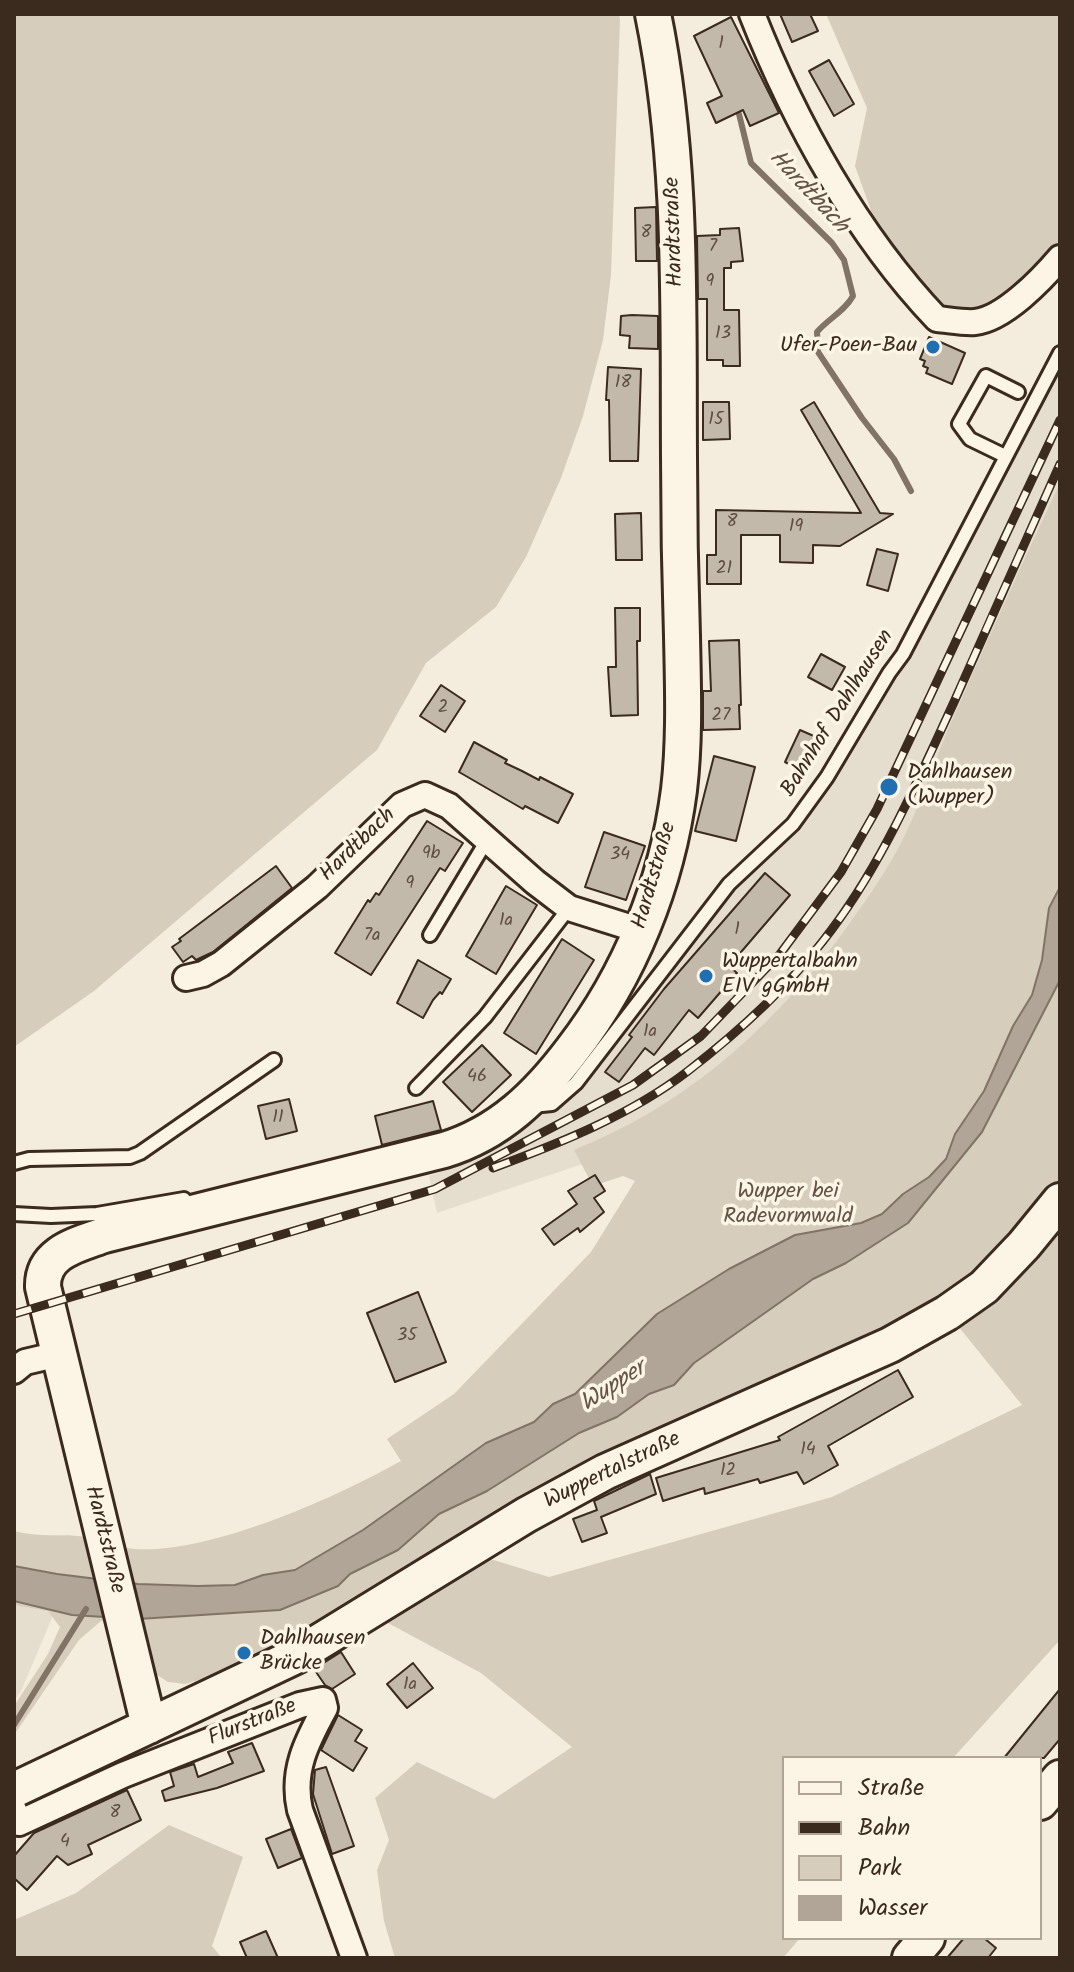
<!DOCTYPE html>
<html>
<head>
<meta charset="utf-8">
<style>
	body { margin:0 }
	#map { position:relative; width:1074px; height:1972px; overflow:hidden; background:#f4eddd; font-family:Kalam,sans-serif }
	canvas { display:block }
	.frame { position:absolute; inset:0; border:16px solid #3b2a1e; pointer-events:none }
	.legend { position:absolute; left:782px; top:1756px; width:260px; height:184px; box-sizing:border-box; background:#fcf5e5; border:2px solid #afa495; margin:0; padding:10px 14px; list-style:none; font-size:24px; color:#3b2a1e }
	.legend li { display:flex; align-items:center; gap:16px; height:40px }
	.legend b { width:40px; border:2px solid #afa495 }
</style>
</head>
<body>
<div id="map">
<canvas width="1074" height="1972"></canvas>
<div class="frame"></div>
<ul class="legend">
<li><b style="height:10px;background:#fcf5e5"></b>Straße</li>
<li><b style="height:10px;background:#3b2a1e"></b>Bahn</li>
<li><b style="height:22px;background:#d6cdbd"></b>Park</li>
<li><b style="height:22px;background:#b0a596"></b>Wasser</li>
</ul>
</div>
<script>
const g = document.querySelector('canvas').getContext('2d');
g.lineJoin = 'round';
function fill(path, color) { g.fillStyle = color; g.fill(path, 'evenodd'); }
function strokePath(path, color, width, dash) { g.strokeStyle = color; g.lineWidth = width; g.lineCap = dash ? 'butt' : 'round'; g.setLineDash(dash || []); g.stroke(path); }
function write(font, color, halo, rows, align = 'center') {
  g.font = font + ' Kalam,sans-serif'; g.lineWidth = 7; g.setLineDash([]); g.textBaseline = 'middle'; g.strokeStyle = halo; g.fillStyle = color; for (const [text, x, y, turn = 0] of rows) {
    g.save(); g.translate(x, y); g.rotate((+turn || 0) * Math.PI / 180); g.textAlign = isNaN(turn) ? turn : align; if (halo) g.strokeText(text, 0, 0); g.fillText(text, 0, 0); g.restore();
  }
}
fill(new Path2D(`
	M1060,353v202l-207,406 -235,191 -181,61 -8,-37 53,-18 31,-22 7,-28 56,-25 153,-199 64,-60 96,-151z
	M14,1601l41,10 -34,80 -7,10z`), '#e5ddce');
fill(new Path2D(`
	M14,14h605l1,6 -9,255 -8,65 -20,76 -22,62 -35,79 -30,50 -70,56 -49,87 -283,241 -80,56z
	M826,14h234v232l-20,31 -63,42 -40,-3 -54,-72 -28,-78 12,-58z
	M1060,483v713l-115,112 -556,286 -170,80 -34,10 -17,-2 -17,-11 -20,-56 -30,6 -22,19 -65,95v-29l34,-52 12,-27 -12,-16 -34,-6v-74c24,7 49,2 73,6 16,2 32,11 48,12 75,5 200,-51 266,-88l-14,-22 67,-45 137,-142 44,-71 -12,-5 -30,10 -19,-36c107,-43 189,-114 259,-204 24,-33 48,-65 67,-101 19,-36 31,-76 47,-113 36,-83 74,-166 113,-249z
	M1060,1209v431l-107,118h-169v180h16l-17,20h-388l-11,-37 -7,-51 12,-30 -14,-42 42,-36 77,37 78,-52 -91,-74 -106,-57 99,-62 75,23 283,-80 190,-92 -68,-84z
	M169,1825l74,32 -31,89 10,12h-208v-38l62,-27z`), '#d6cdbd');
const water = new Path2D(`
	M1060,887v93l-78,152 -74,91 -62,40 -33,16 -119,84 -20,22 -25,9 -32,23 -38,16 -92,58 -48,23 -41,36 -48,24 -12,12 -58,24 -142,9 -66,-4 -58,-14v-35l43,8 81,10 60,2 37,-1 28,-10 32,-5 68,-40 123,-87 48,-21 19,-18 22,-10 82,-80 72,-45 66,-34 66,-12 21,-9 21,-20 26,-17 17,-18 9,-25 29,-43 29,-65 19,-31 10,-35 7,-52z`);
fill(water, '#b0a596');
strokePath(water, '#817466', 2);
strokePath(new Path2D(`
	M739,114l12,49 81,80 12,17 9,36c-9,16 -24,22 -36,36l1,20 44,66 32,41 17,32
	M14,1725l72,-116`), '#817466', 6);
const building = new Path2D(`
	M780,14h30l8,17 -26,11z
	M731,17l48,96 -29,13 -7,-16 -27,13 -9,-20 15,-7 -28,-60z
	M829,60l25,44 -20,12 -25,-45z
	M656,207l1,54h-21l-1,-53z
	M739,228l4,33 -12,1v6h-7v42h15l1,56h-17v-6h-16v-61h-9l-1,-63 23,-1v-6z
	M632,315l26,1v33l-29,-1 1,-12 -10,-1 1,-19z
	M929,337l36,16 -13,31 -26,-11 2,-5 -5,-2 2,-5 -5,-2z
	M608,367l33,2 -3,92h-28l-1,-61h-3z
	M703,402h26l1,37 -27,1z
	M814,402l66,111 13,1 -53,32 -27,-1v18l-33,-1v-27h-39v49h-34v-29h9v-45l145,3 -60,-103z
	M641,513l1,47h-26l-1,-46z
	M877,549l21,5 -10,37 -21,-6z
	M615,608h25v33h-3l1,74 -27,1 -3,-49h8z
	M739,640l2,65h-2l1,24 -37,1v-39h8l-2,-50z
	M821,654l24,13 -13,23 -24,-13z
	M441,685l24,16 -20,31 -25,-16z
	M800,730l16,7 -16,33 -15,-8z
	M474,742l33,18 -2,3 17,8 17,9 1,-3 33,17 -15,29 -33,-17 -2,3 -64,-37z
	M714,756l41,11 -19,74 -41,-10z
	M427,821l36,22 -18,28 -5,-3 -69,107 -36,-22 33,-53 2,2 6,-9 3,2z
	M604,832l41,14 -19,54 -41,-13z
	M276,866l16,22 -79,64 -17,8 -4,-4 -9,6 -11,-15 9,-6 -2,-2z
	M765,873l25,22 -61,71 8,7 -39,45 -9,-8 -35,45 -9,-7 -26,34 -14,-10 27,-35 -3,-2 35,-46z
	M506,886l31,19 -41,69 -30,-18z
	M562,939l32,21 -58,94 -32,-21z
	M418,960l33,19 -9,15 -2,-2 -7,8 -10,18 -26,-15z
	M482,1045l29,30 -39,37 -29,-30z
	M289,1099l8,32 -31,8 -8,-33z
	M433,1101l8,29 -59,15 -7,-29z
	M595,1175l10,16 -11,7 10,14 -24,20 -2,-4 -24,17 -12,-16 35,-25 -9,-13z
	M418,1292l28,70 -51,20 -28,-69z
	M898,1370l15,27 -85,49 10,19 -34,19 -7,-12 -37,11 -2,-4 -53,15 -1,-6 -41,13 -7,-23 124,-38 -2,-3z
	M650,1474l6,20 -55,23 6,16 -25,9 -9,-23 24,-9 -3,-9z
	M341,1652l14,22 -23,15 -7,-4 -11,-16z
	M413,1663l20,25 -26,20 -20,-24z
	M1060,1689v50l-16,19h-40z
	M338,1715l24,15 -7,11 12,7 -14,23 -32,-21z
	M252,1743l12,28 -47,17 -52,13 -3,-10 12,-5 -4,-14 24,-8 4,13 35,-14 -5,-11z
	M326,1767l28,79 -22,8 -19,-60 2,-24z
	M127,1790l14,30 -53,25 4,9 -24,11 -11,-9 -30,34 -13,-12v-22l20,-23z
	M291,1829l11,29 -24,10 -12,-29z
	M266,1931l12,27h-31l-7,-16z
	M964,1938h20l12,10 -8,10h-41z`);
fill(building, '#c3b9aa');
strokePath(building, '#3b2a1e', 2);
const service = new Path2D(`
	M1005,456l-35,-17 -11,-15 27,-48 32,16
	M430,935l57,-95
	M416,1088l69,-71 84,-109
	M532,1106l20,-2 24,-21 153,-199 64,-60 34,-47 62,-104 14,-19 157,-301
	M14,1163l15,-4 101,-2 10,-4 134,-93
	M14,1214l37,2 46,-2 87,-15`);
const minor = new Path2D(`
	M752,14c42,107 105,221 185,305 12,1 26,4 38,3 29,-3 67,-43 85,-64
	M186,978l17,-4 18,-10 96,-77 85,-82 23,-10 24,11 86,76 34,26 73,23
	M14,1371l11,-9 34,-8
	M14,1810l5,13 104,-48 177,-70 23,-5 2,8c-18,33 -34,63 -25,102l54,148`);
const secondary = new Path2D(`
	M149,1726l-106,-439c-1,-35 34,-42 61,-52l340,-85c56,-17 94,-55 128,-100 58,-75 95,-167 107,-260 6,-51 4,-103 3,-154 -2,-60 -3,-120 -3,-179 -1,-149 4,-297 -26,-443
	M14,1790l282,-134 230,-141 79,-43 285,-127 57,-32 37,-26 40,-42 36,-44
	M1040,1802l20,-24
	M910,1958l17,-20`);
strokePath(service, '#3b2a1e', 18);
strokePath(minor, '#3b2a1e', 30);
strokePath(secondary, '#3b2a1e', 40);
strokePath(service, '#fcf5e5', 12);
strokePath(minor, '#fcf5e5', 24);
strokePath(secondary, '#fcf5e5', 34);
const rail = new Path2D(`
	M493,1168c67,-25 138,-53 195,-97 49,-38 97,-81 135,-130 57,-72 93,-157 131,-239 35,-80 71,-159 106,-238
	M14,1314l421,-125 198,-104 68,-49 79,-82 61,-82 36,-63 183,-389`);
strokePath(rail, '#3b2a1e', 9);
strokePath(rail, '#fcf5e5', 6, [18]);
for (const [x, y, r, color] of [
	[933,347,8,"#1f6fb2"],
	[889,787,10,"#1f6fb2"],
	[706,976,8,"#1f6fb2"],
	[244,1653,8,"#1f6fb2"]
]) { const dot = new Path2D(); dot.arc(x, y, r, 0, 2 * Math.PI); g.fillStyle = color; g.fill(dot); strokePath(dot, '#fcf5e5', 3); }
write('18px', '#5d4e41', null, [
	["1",721,45],
	["8",646,234],
	["7",713,248],
	["9",710,283],
	["13",723,335],
	["18",623,384],
	["15",716,421],
	["8",732,523],
	["19",796,528],
	["21",724,570],
	["2",443,709],
	["27",721,717],
	["9b",431,855],
	["34",620,856],
	["9",410,885],
	["1a",506,922],
	["1",737,931],
	["7a",372,937],
	["1a",650,1033],
	["46",477,1078],
	["11",278,1119],
	["35",407,1337],
	["14",808,1451],
	["12",728,1472],
	["1a",410,1686],
	["8",115,1814],
	["4",65,1843]
]);
write('22px', '#3b2a1e', '#fcf5e5', [
	["Hardtstraße",676,232,-92],
	["Bahnhof Dahlhausen",839,714,-58],
	["Hardtbach",359,846,-44],
	["Hardtstraße",656,876,-74],
	["Wuppertalstraße",613,1472,-26],
	["Hardtstraße",103,1540,76],
	["Flurstraße",253,1724,-22]
]);
write('22px', '#3b2a1e', '#fcf5e5', [
	["Ufer-Poen-Bau",917,347,"right"],
	["Dahlhausen",907,774],
	["(Wupper)",907,799],
	["Wuppertalbahn",722,963],
	["EIV gGmbH",722,988],
	["Dahlhausen",260,1640],
	["Brücke",260,1665]
], 'left');
write('22px', '#625346', '#fcf5e5', [
	["Wupper bei",788,1193],
	["Radevormwald",788,1218]
]);
write('italic 24px', '#645548', '#fcf5e5', [
	["Hardtbach",807,193,47],
	["Wupper",614,1388,-33]
]);
</script>
</body>
</html>
